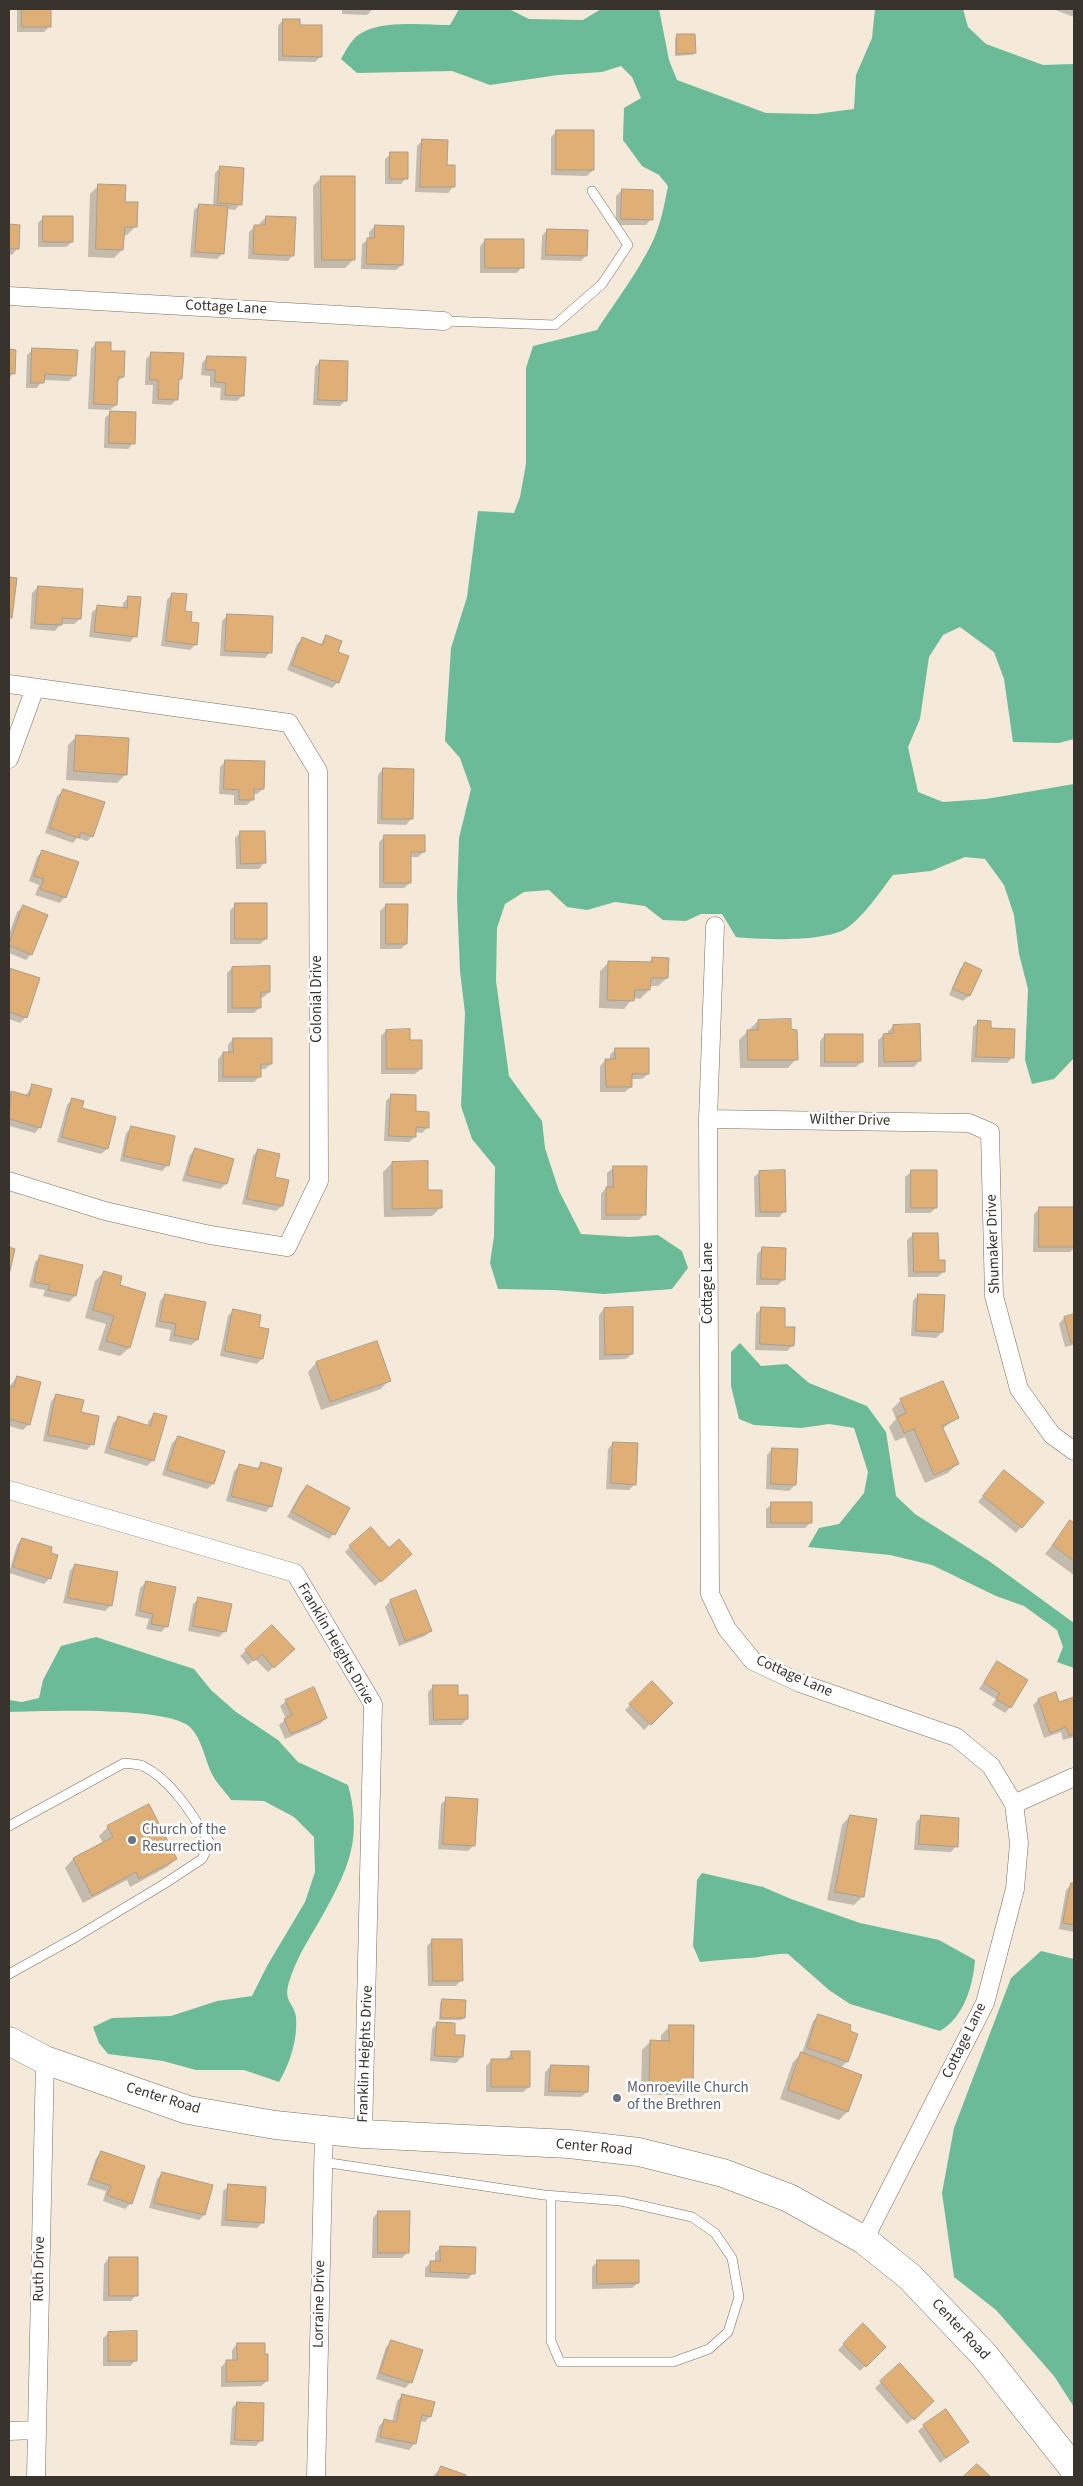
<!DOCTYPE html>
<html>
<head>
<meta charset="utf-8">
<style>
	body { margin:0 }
	#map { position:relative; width:1083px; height:2486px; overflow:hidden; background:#f5ead9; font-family:"Source Sans 3",sans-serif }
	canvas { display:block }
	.frame { position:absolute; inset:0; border:10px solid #38332d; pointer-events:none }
</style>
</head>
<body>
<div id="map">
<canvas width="1083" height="2486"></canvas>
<div class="frame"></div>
</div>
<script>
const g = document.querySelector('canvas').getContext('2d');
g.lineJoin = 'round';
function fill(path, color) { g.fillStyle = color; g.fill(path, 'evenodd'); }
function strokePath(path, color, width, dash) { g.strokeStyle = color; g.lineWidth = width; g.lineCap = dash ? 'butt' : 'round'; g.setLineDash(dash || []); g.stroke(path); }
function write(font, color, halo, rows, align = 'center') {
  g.font = font + ' "Source Sans 3",sans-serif'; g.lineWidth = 5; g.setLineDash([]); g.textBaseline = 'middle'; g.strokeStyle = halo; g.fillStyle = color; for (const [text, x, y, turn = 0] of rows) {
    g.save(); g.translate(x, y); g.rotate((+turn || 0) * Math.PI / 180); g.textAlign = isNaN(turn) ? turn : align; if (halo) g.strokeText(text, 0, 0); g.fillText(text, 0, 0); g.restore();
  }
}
fill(new Path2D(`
	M459,9h50l20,10 54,1 18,-11h58l10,51 8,20 89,33 50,1 38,-5 2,-34 16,-37 3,-29h88l5,18 18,17 57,21 31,-1v675l-15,4 -46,-1 -9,-63 -10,-27 -34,-25 -17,8 -14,22 -9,62 -12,28 10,45 25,10 43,-3 88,-15v274l-20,21 -22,5 -7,-24 3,-71 -9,-35 -5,-39 -10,-30 -19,-26 -20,-2 -34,14 -38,4c-14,18 -27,39 -46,53 -20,14 -86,12 -111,9l-14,-23h-21l-15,7 -23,-1 -18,-14 -30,-4 -28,8 -20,-3 -18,-17 -25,2 -19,12 -8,24 -1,53 13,95 33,45 3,27 14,43 22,43 48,3 29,-2 24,16 6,17 -16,21 -68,5 -50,-4 -56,-1 -8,-26 4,-27 1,-69 -23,-28 -11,-33 4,-93 -5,-42 -3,-73 2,-60 12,-49 -11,-31 -15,-17 6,-93 16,-51 11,-86 36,2 6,-16 6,-33v-96l7,-22 64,-16c18,-28 39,-55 54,-85 9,-18 13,-38 17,-59l-9,-11 -17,-9 -19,-26 1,-32 17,-10 -9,-21 -11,-11 -19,6 -44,3 -68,10 -38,-14 -95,2 -16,-14c4,-7 8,-15 13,-20 19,-21 69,-14 96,-14z
	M740,1343l21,23 26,-2 22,19 58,23 19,26 10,64 19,18 74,47 85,62v45l-17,-6 6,-15 -6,-17 -33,-24 -28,-10 -64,-31 -42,-10 -82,-8 11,-19 20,-4 25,-31 4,-21 -14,-44 -25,-4 -28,4 -47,-3 -15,-6 -8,-33v-34z
	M96,1637l98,32 17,21 25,22 42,28 20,22 50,23c14,51 2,81 -23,126 -13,24 -28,44 -36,71 -6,21 5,20 7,35 2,22 -6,46 -17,65l-35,-12h-48l-33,-9 -55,-7 -9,-11 -6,-16 19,-9 59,-2 46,-15 35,-5 15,-30 38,-64 10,-30 -1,-35 -20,-20 -30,-16 -33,-1c-6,-9 -16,-18 -20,-28 -7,-15 -9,-33 -21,-45 -23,-21 -147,-16 -181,-15v-12l13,2 17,-4 4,-18 18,-34z
	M702,1873l61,14 28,12 69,24 79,17 36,20c-2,26 -11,57 -35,71l-90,-27 -21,-14 -41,-36c-14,-1 -26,4 -40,4 -16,1 -31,2 -48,4l-7,-16 4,-66z
	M1041,1951l33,8v448l-20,-31 -58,-66 -42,-33 -12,-84 12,-65 57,-150z`), '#6bbb99');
fill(new Path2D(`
	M17,9h32l1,17 -6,6h-27z
	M342,9h31l-6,6 -25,-1z
	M1053,9h21v8z
	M283,20l38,36 -6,6 -37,-1v-35z
	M677,36l18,17 -3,2 -17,1v-18z
	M556,132l37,38 -6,6 -36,-1v-38z
	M422,141l24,25 7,21 -5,6 -33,-1 2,-46z
	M391,154l15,24 -5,6h-16v-25z
	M221,167l19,37 -5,6 -9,-1 -3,44 -6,6 -27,-2 4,-47 5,-5 14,1 2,-33z
	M322,177l32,82 -9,9h-31l-1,-82z
	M99,185l25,18 11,24 -8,8h-4l-1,15 -8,8 -26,-1 2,-63z
	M622,190l29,29 -5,6h-30v-29z
	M44,217l28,25 -6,5h-28v-24z
	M266,217l27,38 -5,6 -40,-2 1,-27 6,-6h5v-3z
	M9,225l10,1 -2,23 -5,6 -3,-1z
	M375,226l27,39 -6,5 -35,-1 1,-25 7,-5v-7z
	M547,230l39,25 -5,6 -40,-1 1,-24z
	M485,240l37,27 -5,6h-37v-27z
	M96,343l13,9 14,25 -7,6v22l-6,5 -22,-1 3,-60z
	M33,350l42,25 -6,6 -26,-1 -6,8h-11l1,-33z
	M9,351h6l-1,22 -5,5z
	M152,353l29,26 -4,4v16l-6,6 -19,-1 1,-19h-8l1,-26z
	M207,357l36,38 -6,6 -17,-1 1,-12 -11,-1v-11l-9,-1 1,-12z
	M320,361l25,40 -5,5 -27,-1 2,-38z
	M111,412l22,31 -5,6 -24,-1 1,-30z
	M38,587l42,32 -6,5h-13l-6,7 -25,-2 2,-36z
	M172,594l18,29 6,21 -6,6 -29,-4 6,-46z
	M129,597l6,39 -5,6 -41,-5 3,-25 6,-5 24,2 1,-6z
	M227,616l43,36 -5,6 -45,-2 2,-35z
	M326,636l11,17 1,29 -6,6 -45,-18 10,-26 6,-5 17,6z
	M77,736l49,38 -9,9 -51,-3 2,-35z
	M226,761l37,28 -6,5h-4l-1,6 -5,5h-13v-10l-15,-1 1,-27z
	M383,769l28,50 -5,6 -29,-1 1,-49z
	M63,791l29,45 -5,5 -10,-3 -4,5 -28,-10 12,-37z
	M241,832l23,31 -5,6h-23l-1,-31z
	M385,836l39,16 -6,5h-8v26l-6,5h-25v-46z
	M43,851l22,46 -5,6 -25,-8 4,-10 -10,-4 8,-24z
	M236,905l30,34 -6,5h-30v-34z
	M386,905l20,39 -5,5h-21v-38z
	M23,907l8,47 -5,6 -17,-7v-19l8,-22z
	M653,958l14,20 -9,8h-9v4l-9,9 -7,-1 -9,11 -25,-1 1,-37 9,-9 39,1z
	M966,964l14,6 -11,26 -6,5 -14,-6 11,-26z
	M232,968l37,24 -5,5 -4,1v9l-6,6h-27v-40z
	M9,969l29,10 -12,38 -6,6 -11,-4z
	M758,1021l38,38 -8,9h-48l-1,-28z
	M978,1022l12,7 23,28 -6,6 -36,-1 2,-35z
	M894,1026l25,35 -5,6h-36v-27l6,-5h4v-4z
	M386,1031l23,10 12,28 -6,5h-34v-38z
	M825,1035l37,27 -6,5h-36v-26z
	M233,1039l38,25 -6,5h-5v7l-6,6h-36v-23l5,-6h5v-8z
	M615,1049l33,25 -6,5h-12l1,8 -6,5h-25v-26l6,-6h4v-5z
	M33,1085l7,42 -5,6 -26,-7v-32l2,-2 14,4z
	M391,1096l23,16 14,15 -6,6 -7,-1v5l-6,5 -25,-1 2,-40z
	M73,1099l34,50 -6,5 -44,-12 10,-37z
	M131,1128l37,37 -6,6 -42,-10 6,-28z
	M195,1149l31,35 -6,5 -38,-8 8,-26z
	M258,1150l16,28 8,28 -6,5 -34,-7 11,-48z
	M392,1163l35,29 14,15 -9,9 -48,1 -1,-45z
	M613,1168l32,46 -6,6h-38v-26l6,-7v-14z
	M760,1172l25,39 -6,6h-24l-1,-40z
	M911,1172l25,36 -6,5h-25v-36z
	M1074,1208v40l-4,4h-37l1,-38 5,-5z
	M937,1234l1,27 6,10 -6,6h-30l-1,-37 6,-5z
	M763,1248l20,32 -5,5h-22l1,-31z
	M40,1257l41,9 -6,30 -6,6 -26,-6 2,-6 -16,-3 6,-25z
	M104,1272l14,14 11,62 -9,8 -22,-6 8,-26 -21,-6 10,-37z
	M165,1295l32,45 -6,5 -22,-4 2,-11 -16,-3 5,-26z
	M918,1295l24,37 -6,6 -25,-2 2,-35z
	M762,1308l21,20 10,17 -6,6 -32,-1 1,-36z
	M604,1309l28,45 -6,5 -27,1v-45z
	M233,1311l24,17 5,30 -5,6 -37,-8 8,-40z
	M1074,1315v30l-9,2 -6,-23 5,-6z
	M316,1363l73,17 -8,9 -60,21 -13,-38z
	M17,1377l12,47 -6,6 -14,-4v-39z
	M942,1383l15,35 -15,11 15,35 -9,9 -23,10 -20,-46 -10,4 -6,-14 7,-8 -4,-10 9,-9z
	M57,1395l23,18 12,31 -5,6 -44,-9 8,-40z
	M155,1414l-2,46 -6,6 -43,-13 9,-30 6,-5 28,8 2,-6z
	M178,1437l45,14 -10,33 -6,5 -45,-14 10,-32z
	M613,1443l22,41 -6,6 -23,-1 2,-40z
	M772,1449l23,36 -6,6 -23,-2 1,-34z
	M261,1464l10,42 -5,6 -40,-11 8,-30 6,-6 16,4z
	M999,1477l43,25 -26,31 -38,-31z
	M307,1486l27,48 -5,5 -42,-22 14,-25z
	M772,1504l39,18 -6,6h-39v-19z
	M1070,1522l4,3v50l-29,-21z
	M22,1539l28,39 -6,6 -35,-11 8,-28z
	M350,1547l39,2 16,10 -30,27 -30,-34z
	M75,1565l35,41 -5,5 -42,-8 7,-32z
	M146,1582l21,44 -6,6 -15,-3 3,-10 -14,-3 5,-28z
	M416,1592l15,38 -6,6 -26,10 -14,-39 5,-6z
	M199,1599l26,32 -6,6 -31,-6 5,-27z
	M272,1626l15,29 -19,17 -13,-13 -7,6 -8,-9z
	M997,1663l13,44 -5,6 -13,-8 4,-6 -17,-10z
	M652,1683l19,20 -27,27 -19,-20z
	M434,1686l23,11 10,22 -6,6h-32l-1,-33z
	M1074,1698v39l-11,3 -2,-8 -17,6 -11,-33 5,-5 20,4z
	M286,1701l40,17 -6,6 -35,15 -6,-14 7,-6 -6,-13z
	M447,1799l27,46 -6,6 -30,-2 3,-45z
	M850,1816l13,80 -9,9 -27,-5 15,-75z
	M922,1817l34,29 -5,6 -37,-2 2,-28z
	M108,1827l68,32 -9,8 -37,20 -3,-7 -44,23 -18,-35 8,-9 30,-16 -4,-7z
	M1072,1884l2,1v47l-15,-3 7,-39z
	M433,1940l28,40 -5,6h-28l-1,-40z
	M442,2000l22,18 -3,2h-22l1,-17z
	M819,2015l37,20 -9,27 -7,6 7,44 -8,8 -59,-21 13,-37 9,-9 11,-32z
	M437,2024l16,12 9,21 -6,6 -26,-2 2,-32z
	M670,2026l22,61 -9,8h-42l1,-45 8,-8h11v-7z
	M512,2052l17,35 -6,5h-37v-26l6,-6h14z
	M551,2066l36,26 -6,5 -37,-1 1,-24z
	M102,2152l29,51 -6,6 -22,-8 3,-10 -19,-6 9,-27z
	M162,2174l42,41 -5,5 -50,-12 8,-29z
	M229,2186l34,36 -6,6 -36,-2 2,-35z
	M378,2212l30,40 -6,6h-30l1,-40z
	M441,2247l32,26 -5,6 -43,-2v-9l6,-6h4v-9z
	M109,2258l27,37 -5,6h-28l1,-37z
	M597,2262l41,21 -6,5 -40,1v-22z
	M863,2325l21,22 -24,24 -22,-21z
	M109,2333l27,27 -6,6h-27v-28z
	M392,2341l29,10 -11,32 -5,5 -29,-9 10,-32z
	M237,2344l30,37 -6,5 -40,1v-20l6,-6h5v-11z
	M900,2365l27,42 -20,17 -32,-36z
	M402,2396l28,20 -5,6 -5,-1 -6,23 -5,6 -34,-8 4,-16 6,-6 7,2 5,-21z
	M237,2403l24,37 -5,6 -26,-1 2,-37z
	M924,2426l43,16 -27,21 -22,-32z
	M441,2468l24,8 -1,1h-32z`), '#0003');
const building = new Path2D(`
	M22,9h29v18h-29z
	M283,19h17v6h22v32l-39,-1z
	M677,34h18l1,19 -19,1z
	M556,130h38v40h-38z
	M422,139l26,1 -1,25h8v22h-35z
	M390,152h18v27h-18z
	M220,166l24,2 -2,37 -24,-2z
	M321,176h34v84h-33z
	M98,184l28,1 -1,17h13l-1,25h-12l-2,23 -27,-1z
	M622,189l31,1v30l-32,-1z
	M199,204l29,2 -4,48 -29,-2z
	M43,216h30v26h-30z
	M266,216l30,1 -2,39 -41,-2 1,-29h11z
	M9,224l11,1 -1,24h-10z
	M375,225l29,1 -1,39 -37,-1 1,-26h7z
	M547,229l41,1 -1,26 -41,-1z
	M485,239h39v29h-39z
	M96,342h15v9h14l-1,26h-6l-1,28 -23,-1z
	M32,348l46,2 -2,26 -31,-2 -1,9h-13z
	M9,349l7,1 -1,24 -6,-1z
	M151,352l33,1 -2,26h-3l-1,21 -20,-1v-19h-8z
	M207,356l39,1 -2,39 -19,-1 1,-12 -11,-1v-12h-9z
	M320,360l28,1 -1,40 -29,-1z
	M110,411l26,1 -1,32 -26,-1z
	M9,577l8,1 -5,40h-3z
	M38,586l45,3 -2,30 -19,-1v7l-27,-1z
	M172,593l15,1 -2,17 7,1 -1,10 8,1 -2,22 -31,-4z
	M128,596l13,1 -4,40 -43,-5 3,-27 30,3z
	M227,614l46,2 -1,37 -47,-2z
	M326,635l16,6 -4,11 11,4 -10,27 -47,-18 10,-28 20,8z
	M76,735l53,3 -2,37 -53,-4z
	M225,760l40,1 -1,28h-10v11h-15v-10l-15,-1z
	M383,768l31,1 -1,50h-31z
	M63,789l42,13 -12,35 -12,-5 -2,6 -29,-10z
	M240,831h25l1,32 -25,1z
	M384,835h41v17h-14v31h-27z
	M42,850l37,12 -13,36 -26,-9 4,-10 -10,-3z
	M235,903h32v36h-32z
	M386,904h22l-1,40h-21z
	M23,905l25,10 -16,40 -23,-10z
	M652,957l17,1 -1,20h-17l-1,12h-15l-1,11 -27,-1 1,-39 44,1z
	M965,962l17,8 -12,26 -17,-7z
	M270,966v26h-9v16h-29v-41z
	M9,968l31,10 -13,40 -18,-6z
	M791,1019v10l6,1 1,30h-50l-1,-30h11v-10z
	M978,1020l13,1v7l24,1 -1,29 -38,-1z
	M920,1024l1,37 -37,1 -1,-28 10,-1v-8z
	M410,1029v11h12v29h-36v-39z
	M825,1034h38v28h-38z
	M233,1038h39v26h-11v13h-38v-25h10z
	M615,1048h34v26h-17v13h-26l-1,-28h10z
	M32,1084l20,5 -11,39 -32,-9 2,-28 18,5z
	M391,1094l25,1v16l13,1v16l-13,-1v10l-27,-1z
	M72,1098l12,3 -2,7 34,9 -8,32 -46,-12z
	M131,1126l44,10 -6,30 -45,-10z
	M195,1148l39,11 -7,25 -40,-9z
	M258,1149l22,5 -5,23 14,3 -6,26 -36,-7z
	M428,1161v29h14v18l-50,1v-47z
	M613,1166h34l-1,49h-40v-28h7z
	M785,1170l1,42h-26l-1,-41z
	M911,1170h26v38h-26z
	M1039,1207h35v40h-35z
	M913,1233h25l1,27h6v12h-31z
	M9,1247l6,2 -6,26z
	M762,1247l24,1 -1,32 -24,-1z
	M40,1255l43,10 -7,31 -28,-6 2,-5 -16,-3z
	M104,1271l18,5 -2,9 26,8 -16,55 -24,-7 8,-25 -21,-6z
	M165,1294l41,8 -8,38 -24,-5 2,-11 -16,-3z
	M918,1294l27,1 -2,37 -27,-1z
	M633,1307v47l-28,1 -1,-47z
	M761,1307l24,1v19h10l-1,19 -34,-2z
	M233,1309l28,6 -2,12 10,2 -6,30 -38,-8z
	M1074,1314v28l-3,1 -7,-26z
	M377,1341l14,40 -61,21 -14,-40z
	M17,1376l24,6 -11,43 -21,-6v-33l5,1z
	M943,1381l16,37 -17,8 17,38 -25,11 -20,-46 -10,4 -7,-16 9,-4 -6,-14z
	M56,1394l28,6 -3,12 18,4 -5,29 -46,-10z
	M154,1413l13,3 -13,45 -45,-13 9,-32 32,10z
	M178,1436l47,15 -11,33 -47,-14z
	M613,1442l25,1 -2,42 -25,-2z
	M772,1448l26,1 -2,36 -25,-1z
	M261,1462l21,6 -10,39 -41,-11 8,-32 20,5z
	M1004,1470l40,32 -22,26 -39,-32z
	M307,1485l43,23 -15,27 -43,-23z
	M771,1502h41v21h-41z
	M1070,1520l4,3v38l-21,-16z
	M371,1527l18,21 10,-9 13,15 -31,28 -32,-36z
	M22,1538l30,9 -1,6 7,2 -7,24 -38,-12z
	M75,1564l43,8 -6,34 -44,-8z
	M146,1581l30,6 -8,40 -17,-3 2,-10 -13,-3z
	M416,1590l16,41 -27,10 -15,-41z
	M198,1597l34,7 -6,28 -33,-6z
	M272,1625l23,24 -21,19 -12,-14 -8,7 -9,-11z
	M997,1661l31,19 -17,28 -15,-9 4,-6 -16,-10z
	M652,1681l21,22 -22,22 -22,-21z
	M433,1685h25v10h10v24l-34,1z
	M314,1687l13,31 -36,16 -7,-15 8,-4 -7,-15z
	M1056,1692l3,10 15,-5v37l-5,2 -3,-9 -16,6 -12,-34z
	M446,1797l32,2 -3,47 -32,-2z
	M149,1804l28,55 -38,20 -3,-7 -44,24 -19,-38 40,-21 -6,-11z
	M850,1815l27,4 -13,78 -29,-5z
	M921,1815l38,3 -1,29 -39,-3z
	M1071,1883h3v42l-11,-2z
	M432,1939h30l1,42h-30z
	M442,1999l24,1 -1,18h-24z
	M818,2014l33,11 -1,6 8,3 -10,28 -41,-14z
	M437,2022l18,1v12h10l-2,22 -28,-1z
	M669,2025h25l-1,62 -44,-1 1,-46 19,1z
	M511,2051h19v36h-39v-28h21z
	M801,2052l61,23 -14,37 -60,-22z
	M551,2065l38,1 -1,26 -39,-1z
	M101,2151l44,15 -13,38 -25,-9 4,-9 -20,-7z
	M162,2172l51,13 -8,30 -51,-12z
	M228,2184l38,3 -2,36 -38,-3z
	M378,2211h32l-1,42h-31z
	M440,2246l36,1 -1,27 -45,-2v-11h10z
	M109,2257h29v39h-29z
	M597,2260h42v23l-42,1z
	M863,2323l23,24 -20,20 -23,-23z
	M137,2331v30h-29v-29z
	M391,2340l32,10 -11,33 -32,-10z
	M237,2343h28v11h3v27l-42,1v-22h11z
	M900,2363l34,38 -20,19 -34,-39z
	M402,2394l33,8 -4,15 -9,-2 -6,29 -36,-7 4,-18 12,3z
	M237,2402l27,1 -1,38 -28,-1z
	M946,2409l23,33 -23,16 -23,-33z
	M977,2464l14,13h-28z
	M441,2466l25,9v2h-29z`);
fill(building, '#dfaf75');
strokePath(building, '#a99d8f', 1);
const service = new Path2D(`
	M444,321l111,4 47,-41 26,-39 -36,-54
	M9,1826l115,-63c6,1 14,1 19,3 30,15 50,50 67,77l-8,16 -38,25 -88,53 -67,37
	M323,2162l221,33 77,6 71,16 23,16 17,25 7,39 -11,35 -19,17 -36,13h-113l-9,-21v-145`);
const minor = new Path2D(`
	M9,296l435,25
	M9,684l280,39 29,48 1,410 -32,66 -77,-12 -105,-24 -96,-30
	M9,759l26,-71
	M715,926l-7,193 2,475 17,35 26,32 47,22 156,54 35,29 23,38 5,39 -4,46 -30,114 -121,237
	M708,1119l261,4 21,9 4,164 25,93 33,46 22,16
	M9,1490l286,83 78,131 -10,430
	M1014,1804l60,-27
	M9,2431l27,-1
	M36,2477l9,-417
	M316,2477l8,-347`);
const primary = new Path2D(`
	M9,2041l36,19 143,50 87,15 88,9 206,10 70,8 84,21 66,25 75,42 46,37 75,79 89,113`);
strokePath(service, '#796f61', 10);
strokePath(minor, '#796f61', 19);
strokePath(primary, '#796f61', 29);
strokePath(service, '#fff', 9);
strokePath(minor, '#fff', 18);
strokePath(primary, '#fff', 28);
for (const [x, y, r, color] of [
	[132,1840,5,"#6b7280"],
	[617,2098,5,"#6b7280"]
]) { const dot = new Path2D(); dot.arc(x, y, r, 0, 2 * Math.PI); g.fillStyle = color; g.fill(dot); strokePath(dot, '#fff', 2); }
write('15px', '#38332d', '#fff', [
	["Cottage Lane",226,308,3],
	["Colonial Drive",318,999,-90],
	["Wilther Drive",850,1121,1],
	["Shumaker Drive",994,1244,-92],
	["Cottage Lane",709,1283,-90],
	["Franklin Heights Drive",335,1644,60],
	["Cottage Lane",794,1677,24],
	["Cottage Lane",965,2041,-64],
	["Franklin Heights Drive",366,2054,-88],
	["Center Road",163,2099,17],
	["Center Road",594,2148,5],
	["Ruth Drive",40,2269,-89],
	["Lorraine Drive",320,2304,-89],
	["Center Road",960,2330,47]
]);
write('15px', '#5b616d', '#fff', [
	["Church of the",142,1831],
	["Resurrection",142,1848],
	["Monroeville Church",627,2089],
	["of the Brethren",627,2106]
], 'left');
</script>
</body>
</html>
